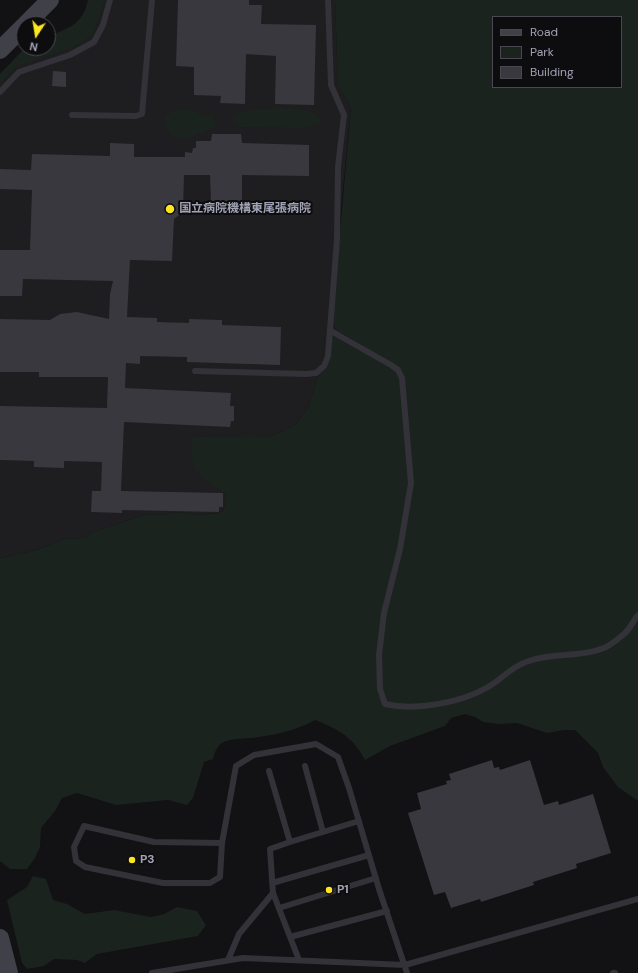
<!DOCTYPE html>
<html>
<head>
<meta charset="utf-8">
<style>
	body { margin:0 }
	#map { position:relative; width:638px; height:973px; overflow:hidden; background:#121113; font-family:"DM Sans",sans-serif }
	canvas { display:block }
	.legend { position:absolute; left:492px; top:16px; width:130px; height:72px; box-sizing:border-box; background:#0d0c0e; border:1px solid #494851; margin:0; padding:5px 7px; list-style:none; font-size:12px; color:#a2a3b5 }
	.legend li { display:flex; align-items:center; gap:8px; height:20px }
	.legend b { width:20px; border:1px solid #494851 }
	.north { position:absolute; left:16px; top:16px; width:40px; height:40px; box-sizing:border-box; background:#0d0c0e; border:1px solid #494851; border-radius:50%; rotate:192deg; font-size:11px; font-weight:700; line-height:16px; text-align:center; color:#a2a3b5 }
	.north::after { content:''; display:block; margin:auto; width:14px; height:18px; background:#fde520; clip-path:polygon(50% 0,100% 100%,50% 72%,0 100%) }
</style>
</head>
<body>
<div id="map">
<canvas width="638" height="973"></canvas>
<ul class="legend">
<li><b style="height:5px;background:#404048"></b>Road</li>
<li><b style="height:11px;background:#1b231e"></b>Park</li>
<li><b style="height:11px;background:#39383e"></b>Building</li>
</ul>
<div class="north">N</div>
</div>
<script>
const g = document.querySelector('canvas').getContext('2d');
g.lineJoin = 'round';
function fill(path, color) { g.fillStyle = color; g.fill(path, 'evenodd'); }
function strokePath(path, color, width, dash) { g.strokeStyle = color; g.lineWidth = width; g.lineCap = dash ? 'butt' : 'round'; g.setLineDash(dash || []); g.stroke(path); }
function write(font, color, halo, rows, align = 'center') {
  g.font = font + ' "DM Sans","Noto Sans JP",sans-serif'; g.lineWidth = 4; g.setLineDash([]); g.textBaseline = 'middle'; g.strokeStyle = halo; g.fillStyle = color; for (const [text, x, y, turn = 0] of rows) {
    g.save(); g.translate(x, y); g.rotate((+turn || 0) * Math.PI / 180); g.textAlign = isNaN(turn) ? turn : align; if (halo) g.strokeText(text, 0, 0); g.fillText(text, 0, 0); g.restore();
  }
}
fill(new Path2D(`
	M88,0h247l3,84 13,23 -20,204 8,21 23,13 -2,6 -35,-15 -2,24 -15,48 -13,17 -24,11 -13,1 -39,51 6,4 1,12 -3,7 -4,2 -18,2 -23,-3 -15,3 -17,-1 -52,18 -11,6 -19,1 -27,11 -37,8v-484l25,-26h23v-11l30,-14 8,-14z`), '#1e1d20');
fill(new Path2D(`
	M88,0h17l-12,34 -9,7 -15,8 -52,17 -17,17v-9l25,-26h23v-11c20,-8 35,-13 40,-37z
	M335,0h303v801l-20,-14 -15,-20 -5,-14 -23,-23h-11l-17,3 -30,-10 -19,1 -15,-2 -8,-5 -10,-3 -14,4 -6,8 -55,20 -25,14c-13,-24 -26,-30 -50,-40 -19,11 -41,15 -63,18 -10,1 -21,0 -30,5 -5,3 -8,11 -9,16l-9,3 -11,36 -6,7 -19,-5 -52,5 -39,-12 -15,5 -7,13 -14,17 -1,19 -5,11 -8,11h-17l-10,-8v-303l37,-8 27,-11 19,-1 11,-6 52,-18 17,1 15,-3 23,3 18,-2 4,-2 3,-7 -1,-11c-30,-19 -34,-18 -33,-56l79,-1 24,-11 13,-17 15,-48 2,-24 4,-2 31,17 2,-6 -23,-13 -7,-11 19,-213 -13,-23zM493,17h128v70h-128z
	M187,108l16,7 10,1 3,5 -2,7 -28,11 -15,-3 -7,-13 1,-6 9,-7z
	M256,109c13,0 67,-6 65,15l-20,4 -64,-1 -3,-8 3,-6z
	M33,876l13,3 7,21 14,4 18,10 29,-4 37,7 13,-3 13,-7 20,4 9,14 -8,11 -101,18 -12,9 -8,-3 -23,-1 -10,7 -17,3 -5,-6 -15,-63 20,-13z`), '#1b231e');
fill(new Path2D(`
	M178,0h71v5h13l-1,19 55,1 -2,80 -39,-1 1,-48 -30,-2 -1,50 -25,-1 1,-7 -27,-1v-28l-18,-1z
	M53,71l13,1v15l-14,-1z
	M212,134h29l1,9 67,2v31l-67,-1v27h-31l-1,-27h-26l-1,37 -9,7 -2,42 -42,-1 -3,57 30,1v4l32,1v-4l33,1v5l59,2 -1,38 -93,-3v-5l-47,-1v8l-14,-1 -1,25 106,5 -1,13h4v15h-3l-1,6 -106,-5 -3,69 102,2v14h-4v5l-97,-2v3l-31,-1 1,-21h9l1,-29 -38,-1v7l-30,-1v-6l-34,-1v-54l107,2 1,-31h-69v-5h-39v-53l50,1 10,-6 17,-2 32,7 1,-25 3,-13 -90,-2 -1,17h-22v-46h30l2,-60 -32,-1v-20l31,1 1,-16 78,2v-13l24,1v13h51v-5l7,1 1,-5h3v-7h15z
	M492,760l2,8 5,-1 1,3 30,-10 14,45 14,-4 1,4 34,-11 18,59 -35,11 1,4 -44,14 1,3 -53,17 -1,-3 -29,9 -6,-16 -11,3 -26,-82 13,-4 -4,-16 30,-9 -1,-3 5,-1 -2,-6z`), '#39383e');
strokePath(new Path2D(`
	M0,92l19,-20 51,-17 24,-13 9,-17 7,-25
	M72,115l64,1 6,-2 10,-114
	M331,331l60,34 7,5 4,8 9,105 -11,66 -16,64 -5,42 1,34 5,15c30,7 76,-1 103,-17 13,-7 23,-20 38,-25 25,-10 52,-4 75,-13 8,-2 16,-9 23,-15 6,-5 9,-13 14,-19
	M195,371l111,3 10,-1 8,-7 4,-10 9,-117 1,-72 6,-52 -13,-30 -3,-85
	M305,766l18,66
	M269,771l21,71 69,-21
	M222,843l-68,-1 -70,-16 -10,21 2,14 9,6 78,16h47l10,-6 2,-34 14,-77 18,-11 62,-11 22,13 11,31 30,101 28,84
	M272,883l97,-28
	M273,893l26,67
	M279,908l97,-30
	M290,937l97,-26
	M228,960l11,-26 34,-41 -3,-44 20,-7
	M152,973l91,-15 162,7 233,-66
	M613,973h2`), '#323238', 6);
strokePath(new Path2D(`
	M26,24l24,-24
	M0,50l24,-24
	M0,938l9,35`), '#404048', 18);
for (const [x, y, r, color] of [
	[170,209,5,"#fde520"],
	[132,860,4,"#fde520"],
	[329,890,4,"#fde520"]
]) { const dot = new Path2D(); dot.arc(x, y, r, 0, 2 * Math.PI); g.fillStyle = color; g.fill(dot); strokePath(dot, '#0d0c0e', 1.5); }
write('bold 12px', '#a2a3b5', '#0d0c0e', [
	["国立病院機構東尾張病院",179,209],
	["P3",140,860],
	["P1",337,890]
], 'left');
</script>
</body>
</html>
